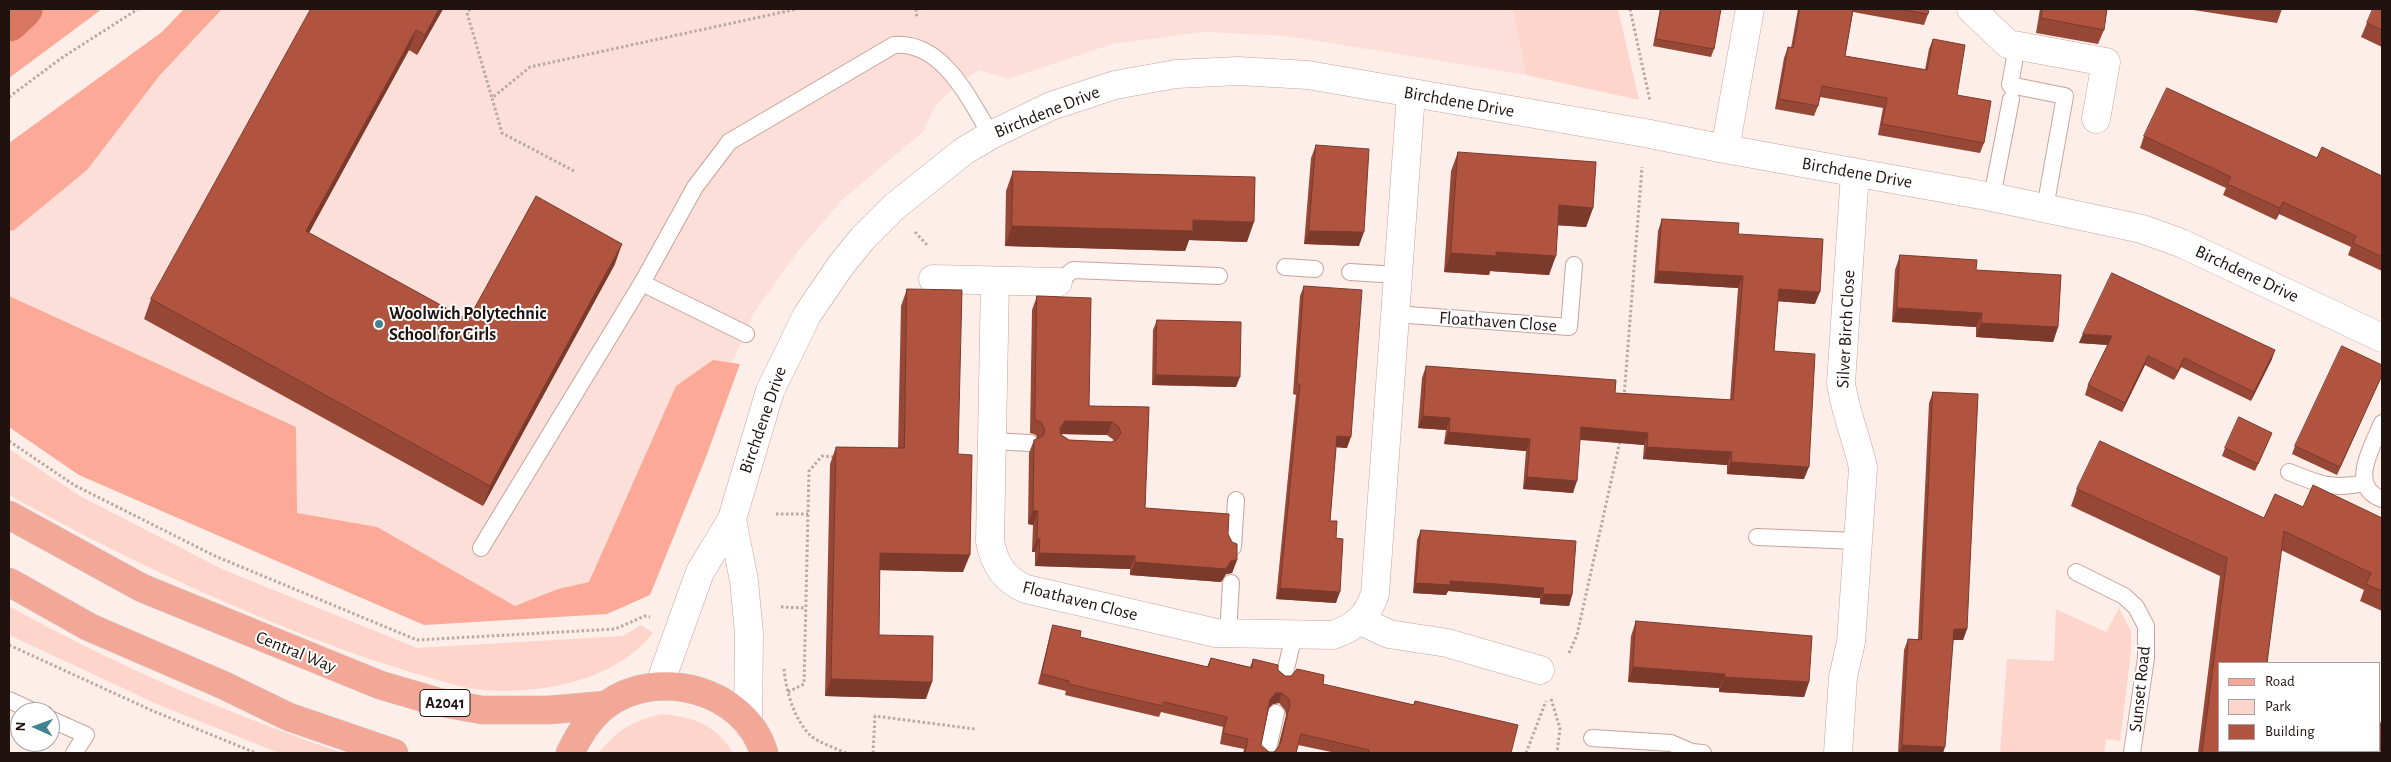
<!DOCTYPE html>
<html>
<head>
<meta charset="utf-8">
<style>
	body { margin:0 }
	#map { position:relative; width:2391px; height:762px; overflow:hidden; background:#feeeea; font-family:"Alegreya Sans",sans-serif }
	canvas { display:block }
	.frame { position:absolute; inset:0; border:10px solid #20120f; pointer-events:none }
	.legend { position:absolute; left:2218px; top:662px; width:162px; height:90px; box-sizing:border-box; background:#fff; border:1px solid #a6a09f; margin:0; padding:6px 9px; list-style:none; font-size:15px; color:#20120f }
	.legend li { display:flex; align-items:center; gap:10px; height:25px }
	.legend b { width:25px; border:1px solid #a6a09f }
	.north { position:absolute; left:10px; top:702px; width:50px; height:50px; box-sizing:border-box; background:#fff; border:1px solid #a6a09f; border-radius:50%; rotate:272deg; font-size:14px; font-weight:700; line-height:20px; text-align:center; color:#20120f }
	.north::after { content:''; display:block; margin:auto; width:18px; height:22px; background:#408492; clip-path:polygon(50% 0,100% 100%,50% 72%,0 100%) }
</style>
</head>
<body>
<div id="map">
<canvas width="2391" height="762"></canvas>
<div class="frame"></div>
<ul class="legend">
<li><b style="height:6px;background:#f2a797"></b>Road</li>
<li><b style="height:14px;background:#fed5cb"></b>Park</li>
<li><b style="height:14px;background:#b0533f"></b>Building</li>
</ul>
<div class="north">N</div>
</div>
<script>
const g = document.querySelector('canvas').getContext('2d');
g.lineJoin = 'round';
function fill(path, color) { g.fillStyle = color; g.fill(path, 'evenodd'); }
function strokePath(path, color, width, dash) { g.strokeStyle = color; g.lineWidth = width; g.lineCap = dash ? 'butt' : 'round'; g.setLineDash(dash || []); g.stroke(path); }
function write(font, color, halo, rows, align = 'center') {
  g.font = font + ' "Alegreya Sans",sans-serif'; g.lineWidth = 4; g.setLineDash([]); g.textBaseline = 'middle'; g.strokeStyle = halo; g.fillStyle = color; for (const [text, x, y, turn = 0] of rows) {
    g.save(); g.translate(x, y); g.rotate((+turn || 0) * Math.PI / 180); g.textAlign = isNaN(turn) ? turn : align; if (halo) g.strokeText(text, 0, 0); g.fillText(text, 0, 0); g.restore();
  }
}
fill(new Path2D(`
	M184,9h1329l13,66 -239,-39 -83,-4 -92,12 -104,35 -29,-9 -20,13 -25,24 -10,24 -82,69 -44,51 -45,63 -18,43 -35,46 -93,211 -183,11 -345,-150 -70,-48v-284l153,-111z`), '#fcdfd8');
fill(new Path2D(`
	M1513,9h105l21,91 -113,-25z
	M9,449l71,47 142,73 195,79 206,-12 18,-11 12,8c-37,48 -111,61 -169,57 -19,-1 -38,-8 -56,-13 -34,-10 -67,-20 -100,-33 -113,-43 -214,-91 -319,-149z
	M9,606c110,61 215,106 334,147h-64l-120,-48 -150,-70z
	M2119,608l12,23v20l-11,90 -14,-2 -2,14h-104l7,-94 47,2 2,-52 50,23z
	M661,714c32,3 55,10 72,39h-134c19,-24 32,-31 62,-39z`), '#fed5cb');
fill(new Path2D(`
	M9,9h93l-93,69z
	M184,9h38l-62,66 -73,95 -73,60 -5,1v-88l153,-111z
	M9,296l287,131 1,86 80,14 138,79 43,-17 31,-7 87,-196 37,-26 27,4 -34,93 -56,138 -43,19 -183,11 -345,-150 -70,-48z`), '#fcaa97');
strokePath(new Path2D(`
	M9,22l14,-13`), '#d87761', 39);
const service = new Path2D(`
	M2017,46l-7,39 55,11 -20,112
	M1992,197l19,-98
	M1285,267l30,2
	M1350,272l48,3
	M1058,282l15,-12 146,6
	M642,283l104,51
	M1395,314l174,13 5,-62
	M2382,423c-9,23 -35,63 0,76
	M992,441l38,2
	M2289,472c29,12 44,18 76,11
	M1757,537l100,4
	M1233,547l3,-47
	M481,548l161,-265 53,-96 29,-38 5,-7 165,-97c49,-4 75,54 97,90
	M2076,572l48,24 12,11 10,19v32l-14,95
	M1228,634l3,-51
	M1284,677l10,-42
	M9,700l26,12
	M50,719l36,16 -12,18
	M1592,738l79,5 21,9 11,1
	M1267,753l9,-40`);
const minor = new Path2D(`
	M1971,9l37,35 98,18 -10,57
	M1725,149l25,-140
	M933,279l125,3
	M995,281l-5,260c4,23 14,39 36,48l190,44 117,2c23,-8 34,-18 42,-41l36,-500
	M732,519l12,62 5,52 -1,91
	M1361,621l28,13 58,9 93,27
	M659,686l41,-114 32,-53 38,-128 37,-76 34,-50 22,-27 31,-31 70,-56 27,-16 60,-29 64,-21 61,-11 62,-3 70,4 337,58 80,16 267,48 150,32 39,14 201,95
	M1838,753l5,-76 8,-35 12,-174c-6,-29 -18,-56 -22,-85l14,-210`);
const primary = new Path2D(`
	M9,515l133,73 238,97 58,17 44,8h67l57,-5
	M9,582l80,45 134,58 66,32 105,36
	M570,753c9,-18 19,-35 36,-48 51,-38 139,-16 158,48`);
strokePath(service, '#c7a39a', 18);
strokePath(minor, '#c7a39a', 29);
strokePath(primary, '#d2d0cf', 29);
strokePath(new Path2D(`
	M470,9l-3,4 25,85
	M916,9l1,10
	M1630,9l20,92
	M9,97l54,-40 75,-48
	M574,171l-72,-38 -10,-35 38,-31 267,-58
	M915,232l13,14
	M1624,397l18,-230
	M9,441l65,44 141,71 202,84 198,-11 30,-13 5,1
	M776,514h32
	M781,607l25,1
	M9,645l144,66 103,42
	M1569,653l8,-18 43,-194
	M784,669c2,22 10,50 26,66 9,8 25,13 36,18
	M788,692l16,-8 5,-213 13,-15 13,1
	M1551,699l9,29 -3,25
	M873,753l2,-37 100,13
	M1526,753l20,-52`), '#b8a9a5', 3, [2.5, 2.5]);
strokePath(service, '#fff', 16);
strokePath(minor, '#fff', 28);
strokePath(primary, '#f2a797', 28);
fill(new Path2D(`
	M311,9h132l-26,46 -8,-5 -100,183 159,87 147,-56 -132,242 -339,-187 7,-20z
	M1660,9h61l-7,40 -3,8 -58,-11z
	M1798,9h131l-1,5 -4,11 -71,-13 -8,44 80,14 4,-21 4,-10 24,56 27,48 -4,10 -102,-18 5,-27 -63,-11 -2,9 -4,10 -39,-7 9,-51 4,-11 3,1z
	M2040,9h67l-3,21 -6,14 -62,-11z
	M2187,9h95l-5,14z
	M2382,9v38l-21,-10 6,-14z
	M2144,136l173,22 65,18v95l-34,-16 3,-8 -72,-33 -3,6 -53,-25 3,-7 -86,-40z
	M1316,145l43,101 -55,-2 7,-86z
	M1458,152l135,56 -7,19 -28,-2 -9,50 -59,-4 -1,4 -45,-3 7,-101z
	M1013,171l234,71 -58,-2 -4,11 -180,-5 1,-55z
	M1662,219l76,15 77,70 -37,-3 -4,50 30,128 -77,-5v-9l-84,-6 1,-14 -64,-5 -7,53 -50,-4 3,-38 -82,-7 2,-14 -28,-2 4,-50 4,-12 189,27 115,7 8,-112 -84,-5 4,-52z
	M1900,255l76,15 82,57 -5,15 -77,-5v-10l-84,-5 3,-52z
	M1304,286l43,162 -11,-1 -6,74 6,17v65l-60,-4 20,-204 -3,-1 7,-98z
	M907,289l51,165 5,118 -83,-2 -1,65 47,64 -101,-3 5,-232 6,-17 62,1 3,-142z
	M1037,296l52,110 60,1 -4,101 83,26 9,26 -5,13 -6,1 -5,8 -91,-7v-6l-95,-3v-14h-3l1,-27 -5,-1 1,-71 5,-13 3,-2 -1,-3 -6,-2 2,-123zM1061,434l46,1 8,6 -4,1 -42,-2z
	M1157,320l79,67 -84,-2 1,-55z
	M2083,334l189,25 -21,42 -70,-34 -7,13 -29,-15 -23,47 -37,-17 3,-10 20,-40 -29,-2z
	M2382,365l-45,110 -45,-21 3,-8z
	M1933,392l34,237 -4,11h-10l-10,113h-45l6,-103 4,-11h10l11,-236z
	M2269,440l-14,31 -33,-15 3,-8z
	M2077,489l187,29 39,-11 79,11v93l-22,-10 4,-11 -83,-40 -25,203h-58l22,-177 -149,-70z
	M1421,530l151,65 -3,11 -29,-2v-6l-47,-4 -45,-3 -2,4 -33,-2 4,-53z
	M1636,621l173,61 -5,15 -85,-5v-4l-91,-6 3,-46z
	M1053,625l27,12 127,30 4,-9 39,9 3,-8 25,11 7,6 128,29 2,-4 96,52h-175l-38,-8 -2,8h-53l1,-4 -24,-5 3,-17 -62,-15 -2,5 -94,-22 1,-4 -28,-7 12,-49zM1279,703l6,7 1,5 -8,32 -4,5h-5l-8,-7 8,-37 4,-4z`), '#974736');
fill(new Path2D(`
	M439,9h4l-26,46 8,-20z
	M416,30l-7,20 -110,201 7,-20z
	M2283,202l-4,12 -3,6 4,-12z
	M1559,205l34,3 -7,19 -34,-2z
	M1193,220l61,2 -7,20 -58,-2 -4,11 -180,-5 7,-20z
	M1309,231l55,1 -5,14 -55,-2z
	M622,244l-7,20 -132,242 7,-20z
	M1496,252l60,4 -7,19 -59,-4 -1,4 -45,-3 7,-19z
	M1658,271l85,5 -5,12 -84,-5z
	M1779,289l41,3 -5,12 -41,-3z
	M1897,308l85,5 -6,14 -84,-5z
	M1981,323l77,4 -5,15 -77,-5z
	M2083,334l29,2 -3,9 -30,-2z
	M2275,350l-3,9 -21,42 3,-9z
	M2148,356l-3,9 -23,47 3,-9z
	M2184,358l-3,9 -7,13 4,-9z
	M1156,375l84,2 -4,10 -84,-2z
	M2382,375v1l-45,99 3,-8z
	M1423,416l27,2 -4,12 -28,-2z
	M1065,421l47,1 -5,13 -47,-1v-5z
	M1581,427l67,6 -4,12 -67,-6z
	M1449,432l81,7 -4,12 -82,-7z
	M1337,436l14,1 -4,11 -14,-1z
	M1647,447l85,5 -5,13 -84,-6z
	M1731,462l78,5 -5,12 -77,-5z
	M1527,477l50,4 -4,12 -50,-4z
	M1033,511h5l-5,14 -5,-1z
	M1037,539h3l-5,13h-3z
	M880,553l90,2 -7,17 -89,-2z
	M1039,553l96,3 -5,13 -95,-3z
	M1237,560l-5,13 -6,1 -5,8 -91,-7 5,-13 96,-1z
	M1450,581l47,3 47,4 -4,10 -92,-7 -2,4 -33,-2 3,-10z
	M1280,588l60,4 -4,11 -60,-4z
	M1543,594l29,1 -3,11 -29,-2z
	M1954,629h13l-4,11h-13z
	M1633,667l92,7 -6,14 -91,-6z
	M1724,677l85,5 -5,15 -85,-5z
	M831,679l101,3 -6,17 -101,-3z
	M1276,693h6l-3,10 -6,1 -7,6 4,-10z
	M1902,745l43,2 -2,6h-44z`), '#7b3a2c');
const building = new Path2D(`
	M311,9h128l-14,26 -9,-5 -110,201 162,89 68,-124 86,48 -132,242 -339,-187z
	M1661,9h60l-7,40 -58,-10z
	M1800,9h53l-8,47 82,14 6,-31 32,6 -8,50 34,6 -7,42 -102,-19 5,-26 -65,-12 -4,20 -39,-7 9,-52 5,1z
	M1899,9h30l-1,5z
	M2043,9h64l-3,21 -63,-12z
	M2373,9h9v21l-15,-7z
	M2167,88l150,70 5,-11 60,29v81l-29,-14 3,-7 -73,-34 -3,6 -53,-24 4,-7 -87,-41z
	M1316,145l53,4 -5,83 -55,-1z
	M1458,152l138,10 -3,46 -34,-3 -3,51 -60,-4v4l-45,-3z
	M1013,171l242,6 -1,45 -61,-2v11l-181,-5z
	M1662,219l77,4 -1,11 85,5 -3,53 -41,-3 -5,62 41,3 -6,113 -78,-5 1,-10 -85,-5 1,-14 -67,-6 -4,54 -50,-4 3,-38 -81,-7 1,-14 -27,-2 3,-50 190,14 -1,13 118,7 10,-124 -85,-5z
	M1900,255l77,5 -1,10 85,5 -3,52 -77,-4 1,-10 -85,-5z
	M2112,273l163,77 -21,42 -70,-34 -6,13 -30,-15 -23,47 -37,-18 24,-49 -29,-2z
	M1304,286l58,4 -11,147 -14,-1 -7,85h7l-1,17 7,1 -3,53 -60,-4 20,-204h-3z
	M907,289l55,1 -4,164 14,1 -2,100 -90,-2 -1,82 54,1 -1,46 -101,-3 5,-232 68,1z
	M1037,296l54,2 -2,108 60,1 -4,101 84,6 -1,20 4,8 5,2v16l-6,1 -5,8 -91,-7v-6l-96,-3 1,-14h-3l1,-28h-5l1,-71 9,-4 2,-6 -4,-8 -6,-2zM1065,421l47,1 7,5 2,6 -5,7 -5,2 -42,-2 -8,-5 -1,-6z
	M1157,320l84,2 -1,55 -84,-2z
	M2342,346l40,19v10l-42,92 -45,-21z
	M1933,392l45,2 -11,235h-13l-9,118 -43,-2 6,-106 13,1z
	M2239,417l33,16 -14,31 -33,-16z
	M2100,441l164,77 11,-24 28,13 10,-22 69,33v73l-16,-7 5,-11 -87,-42 -17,132h-47v88h36v2h-54l25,-195 -150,-69z
	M1421,530l155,11 -4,54 -29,-1 1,-6 -47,-4 -47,-3v4l-34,-2z
	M1636,621l176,15 -3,46 -85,-5 1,-3 -92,-7z
	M1053,625l28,6 -1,6 128,30 3,-9 41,10 1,-9 25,6v5l7,6h6l6,-7 27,6 -1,9 91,21 1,-4 103,24 -7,28h-142v-3l-68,-16 -5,19h-51l3,-14 -25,-6 4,-16 -63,-15 -1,4 -61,-14 -33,-8v-3l-27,-7zM1276,693h6l7,6 1,5 -10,41 -6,7h-5l-8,-7 9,-45z
	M2380,723h2v30h-67l1,-2h64z`);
fill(building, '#b0533f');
strokePath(building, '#7b3a2c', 1);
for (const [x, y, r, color] of [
	[379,324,5,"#408492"]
]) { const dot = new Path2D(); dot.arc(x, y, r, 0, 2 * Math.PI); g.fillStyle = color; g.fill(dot); strokePath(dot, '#fff', 2); }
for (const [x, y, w] of [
	[445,703,50]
]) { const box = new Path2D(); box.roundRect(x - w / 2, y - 13.5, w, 27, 4); g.fillStyle = '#fff'; g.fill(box); strokePath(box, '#20120f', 1); }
write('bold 16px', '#20120f', null, [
	["A2041",445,703]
]);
write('18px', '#20120f', '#fff', [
	["Birchdene Drive",1459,102,10],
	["Birchdene Drive",1047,112,-22],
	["Birchdene Drive",1857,173,10],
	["Birchdene Drive",2247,274,25],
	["Floathaven Close",1498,322,4],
	["Silver Birch Close",1846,329,-87],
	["Birchdene Drive",763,420,-71],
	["Floathaven Close",1080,601,14],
	["Central Way",296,652,22],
	["Sunset Road",2140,689,-84]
]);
write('bold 18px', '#20120f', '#fff', [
	["Woolwich Polytechnic",389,314],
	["School for Girls",389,335]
], 'left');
</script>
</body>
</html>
